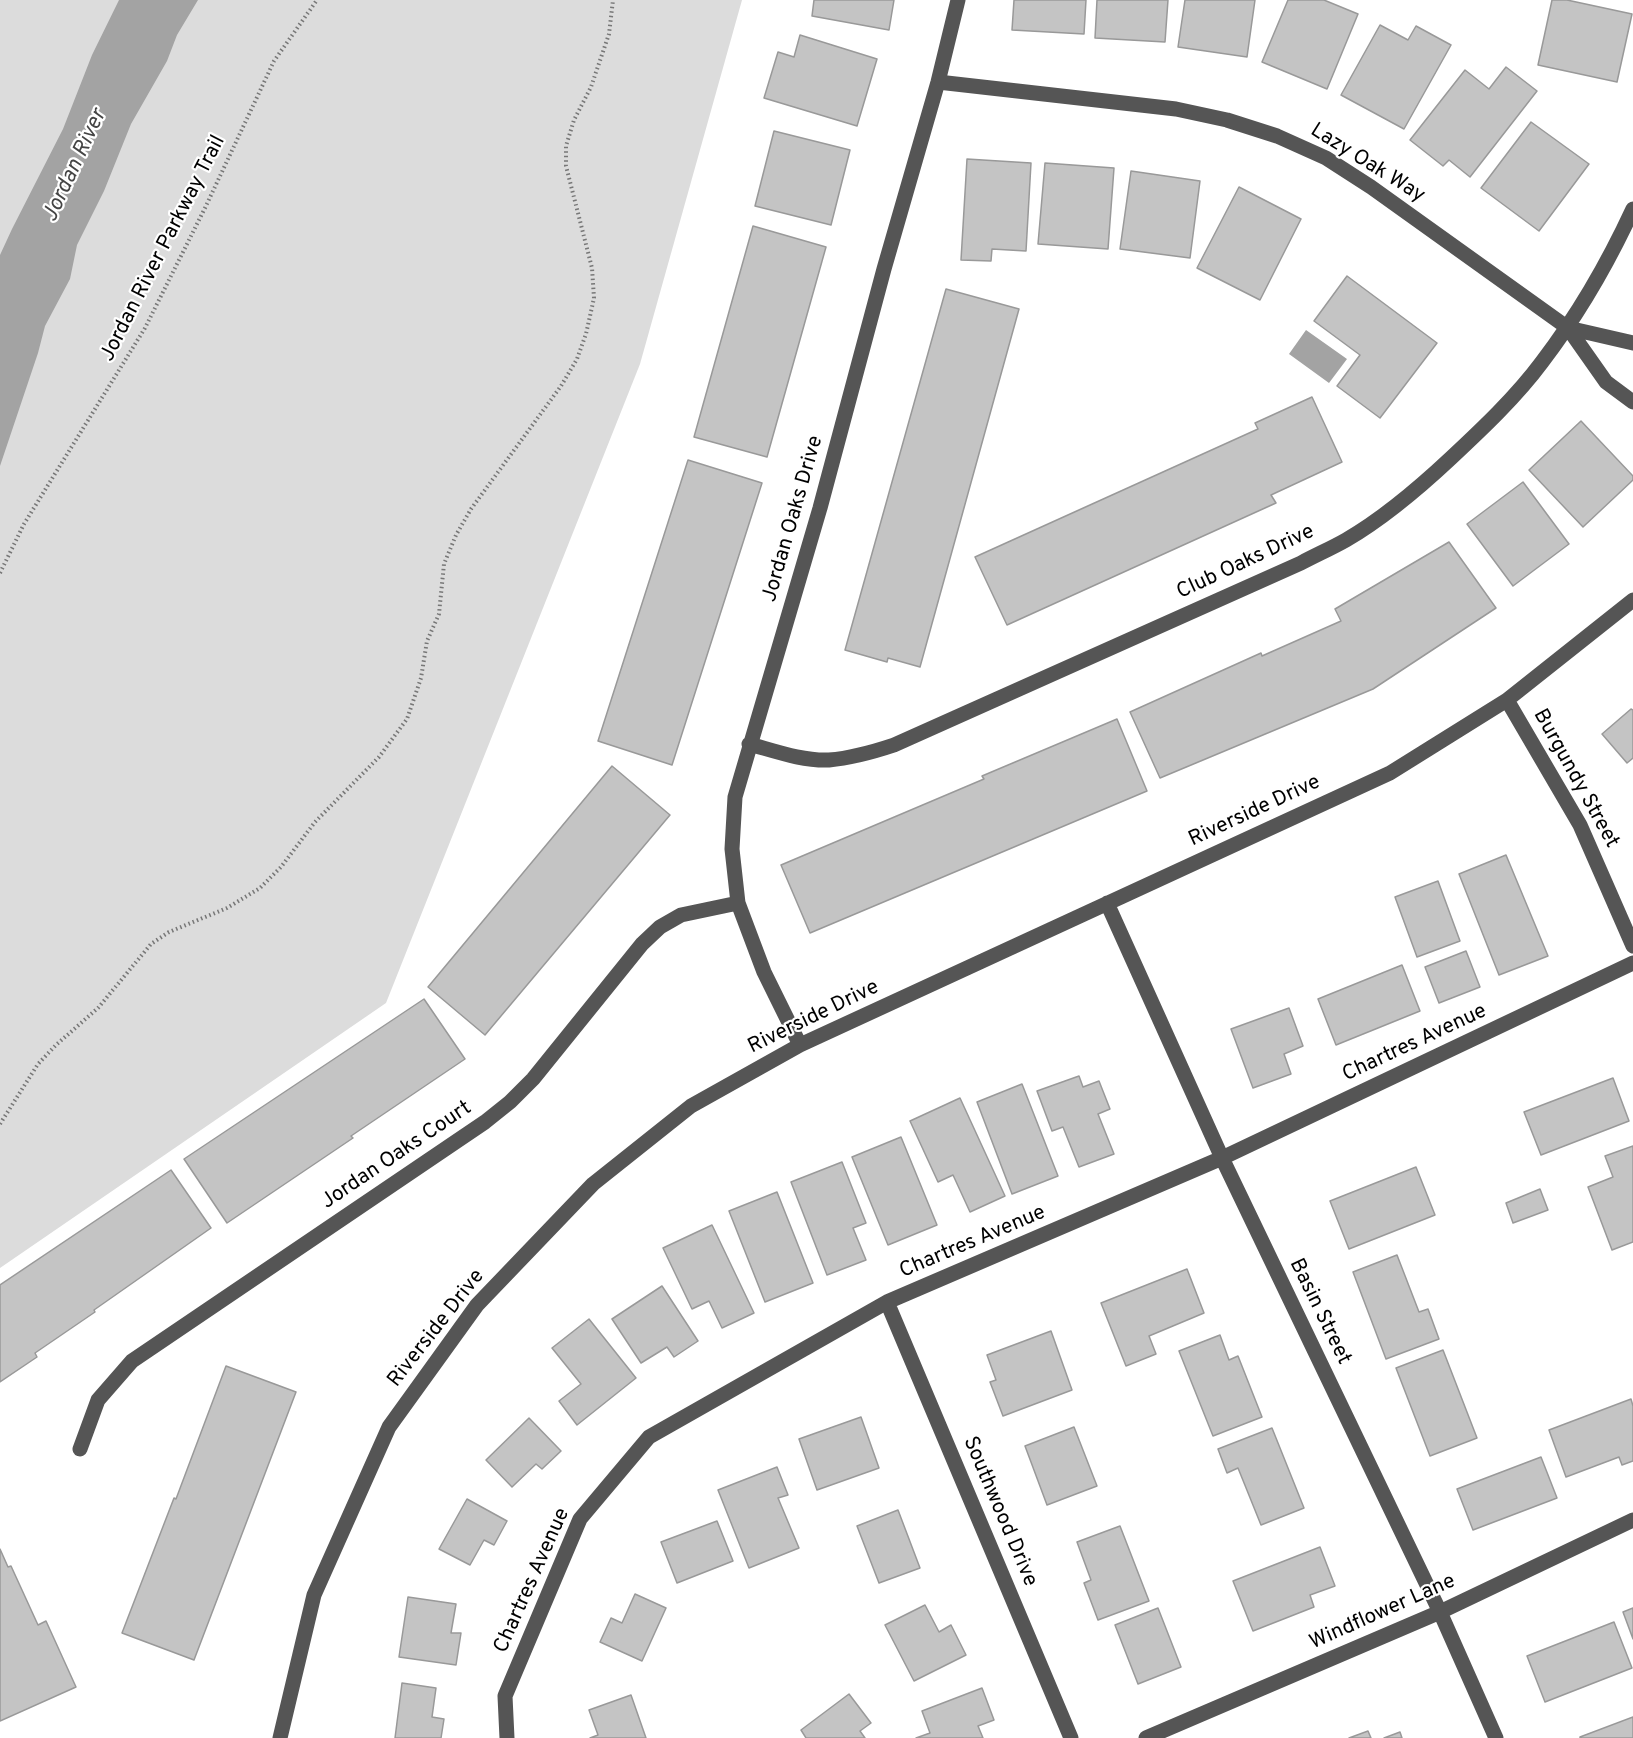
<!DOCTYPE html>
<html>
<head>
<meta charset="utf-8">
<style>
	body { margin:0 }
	canvas { display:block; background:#fff }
</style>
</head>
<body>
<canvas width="1633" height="1738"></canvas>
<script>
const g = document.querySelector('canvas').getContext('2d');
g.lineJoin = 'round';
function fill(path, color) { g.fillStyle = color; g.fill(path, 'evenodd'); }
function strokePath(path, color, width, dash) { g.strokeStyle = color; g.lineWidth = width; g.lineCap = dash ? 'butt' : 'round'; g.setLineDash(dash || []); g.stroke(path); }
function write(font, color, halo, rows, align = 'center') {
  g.font = font + ' Overpass,sans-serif'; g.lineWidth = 4.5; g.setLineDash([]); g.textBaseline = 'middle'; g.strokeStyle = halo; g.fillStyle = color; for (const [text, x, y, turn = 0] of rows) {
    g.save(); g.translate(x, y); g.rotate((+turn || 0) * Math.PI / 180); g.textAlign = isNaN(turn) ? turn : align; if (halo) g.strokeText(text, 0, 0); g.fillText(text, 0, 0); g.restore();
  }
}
fill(new Path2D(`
	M0,0h742l-102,364 -254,639 -386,265z`), '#dcdcdc');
fill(new Path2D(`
	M119,0h79l-21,35 -10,26 -36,63 -27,67 -27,54 -7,34 -25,47 -7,27 -38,113v-211l12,-26 51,-100 29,-74z
	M1306,330l41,29 -18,24 -40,-29z`), '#a3a3a3');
const building = new Path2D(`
	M814,0h80l-5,30 -77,-14z
	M1014,0h72l-2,34 -72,-4z
	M1097,0h71l-3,42 -70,-4z
	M1185,0h70l-8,57 -69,-10z
	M1288,0h36l34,14 -31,75 -65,-27z
	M1552,0h15l65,14 -15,68 -79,-17z
	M1380,25l28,15 8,-14 35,19 -47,84 -63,-34z
	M800,35l77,24 -20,67 -93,-28 14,-46 16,5z
	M1506,67l31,24 -67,86 -21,-17 -6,6 -33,-26 55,-70 24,19z
	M1531,122l58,42 -50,67 -58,-43z
	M774,131l76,19 -19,75 -76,-19z
	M967,159l64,4 -5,88 -34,-2 -1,12 -30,-1z
	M1045,163l69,5 -6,81 -70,-5z
	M1131,171l69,10 -10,77 -70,-9z
	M1239,187l62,32 -41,81 -63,-32z
	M753,226l73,21 -59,210 -73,-20z
	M1347,276l90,67 -57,75 -43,-32 23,-31 -46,-34z
	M946,289l73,20 -99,358 -32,-9 -1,4 -42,-12z
	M1312,397l30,65 -71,33 5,8 -269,122 -32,-68 283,-128 -3,-6z
	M1581,421l52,55v4l-50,47 -54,-57z
	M688,460l74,23 -90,282 -74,-24z
	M1523,482l46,62 -56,42 -46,-62z
	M1449,542l47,66 -123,81 -213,89 -30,-66 131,-59 1,3 79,-35 -6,-12z
	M1631,709l2,1v48l-6,5 -25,-29z
	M1117,719l30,72 -337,142 -29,-68 203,-86 -2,-3z
	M612,766l58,49 -185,220 -57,-48z
	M1506,855l42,101 -49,19 -40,-101z
	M1438,881l22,60 -43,16 -22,-60z
	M1466,951l14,36 -41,16 -14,-36z
	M1402,965l18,46 -84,34 -18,-46z
	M424,999l41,60 -114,77 2,2 -126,85 -43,-64z
	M1289,1008l14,38 -19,8 7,20 -38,14 -22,-59z
	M1079,1076l4,11 16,-6 11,28 -12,5 16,40 -35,13 -16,-40 -11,4 -15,-40z
	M1613,1078l16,43 -88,34 -17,-43z
	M1022,1084l36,92 -46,18 -35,-92z
	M960,1098l45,98 -35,16 -17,-37 -15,7 -28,-61z
	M901,1137l36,88 -49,20 -36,-88z
	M1633,1146v96l-21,8 -24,-63 25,-10 -8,-21z
	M842,1162l24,61 -13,5 13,32 -39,15 -36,-93z
	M1416,1167l19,48 -86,34 -19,-48z
	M171,1170l40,58 -117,82 1,2 -60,41 2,4 -37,25v-97z
	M1540,1189l8,21 -35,13 -7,-20z
	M777,1192l36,91 -48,19 -36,-91z
	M712,1225l42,88 -32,15 -13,-27 -17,8 -29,-61z
	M1397,1255l22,57 9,-3 11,30 -53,20 -33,-87z
	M1187,1269l17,44 -55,23 7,18 -30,12 -25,-63z
	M662,1286l36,55 -24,16 -7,-10 -26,16 -29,-44z
	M589,1319l47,59 -59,47 -18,-24 22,-17 -29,-36z
	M1051,1331l21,59 -69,26 -13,-34 6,-2 -9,-25z
	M1220,1335l9,25 9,-4 24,61 -49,19 -34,-85z
	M1443,1350l34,88 -47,18 -34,-88z
	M226,1366l70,26 -102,268 -72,-27 52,-135 2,1z
	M1631,1399l2,7v55l-11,4 -3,-8 -53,20 -17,-47z
	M861,1417l18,51 -62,22 -18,-51z
	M529,1418l32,33 -19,18 -6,-5 -24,23 -26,-27z
	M1074,1427l23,59 -50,19 -22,-59z
	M1272,1428l32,80 -43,17 -23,-57 -11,5 -9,-24z
	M1541,1457l16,41 -84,32 -16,-41z
	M777,1467l11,28 -10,3 21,50 -50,20 -31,-78z
	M467,1499l40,22 -13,24 -10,-5 -14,25 -31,-16z
	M898,1510l22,58 -41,15 -22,-57z
	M717,1521l16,40 -56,22 -16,-41z
	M1120,1526l29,75 -51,19 -14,-37 7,-3 -14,-38z
	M1320,1547l15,39 -25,9 4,12 -61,24 -20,-50z
	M0,1549l8,18 3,-1 27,59 8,-4 30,66 -76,34z
	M635,1594l31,14 -24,53 -42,-19 11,-24 11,5z
	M408,1597l48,7 -5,29h10l-5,32 -57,-8z
	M925,1605l14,27 12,-7 15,30 -52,26 -29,-56z
	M1158,1608l23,59 -43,17 -23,-59z
	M1633,1608v31l-10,-27z
	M1614,1622l18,46 -87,34 -18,-46z
	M402,1683l34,5 -4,29 12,2 -3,19h-46z
	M982,1688l12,32 -16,6 5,12h-67l14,-5 -8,-22z
	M849,1694l22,29 -11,8 5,7h-59l-5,-8z
	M631,1695l15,43h-56l8,-3 -9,-25z
	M1633,1717v21h-53v-1z
	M1368,1731l3,7h-22z
	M1400,1732l2,6h-18z`);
fill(building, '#c4c4c4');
strokePath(building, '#999', 1.5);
strokePath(new Path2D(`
	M0,573l24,-49 121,-196 60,-120 69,-147 43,-61
	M0,1124l38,-60 18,-19 42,-37 53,-64 18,-12 58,-24 33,-20 21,-21 34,-45 64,-65 28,-38 14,-41 6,-37 12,-27 5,-50 12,-29 15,-26 90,-123 16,-27 9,-25 8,-36 -2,-30 -26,-102v-20l8,-26 17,-33 18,-53 4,-34`), '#777', 4, [1.5, 3]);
strokePath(new Path2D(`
	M938,82l238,27 51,11 50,16 49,22 45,29 197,141 38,54 27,20
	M1568,328l65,15
	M1507,700l73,125 53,121
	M749,744c26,7 53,17 80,16 23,-2 44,-8 65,-15l407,-182c15,-8 31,-15 45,-23 38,-22 73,-52 105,-82 31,-29 65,-61 91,-96 36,-47 66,-99 91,-153
	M1107,903l115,255 218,454 56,126
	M800,1045l-36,-73 -26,-69 -6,-54 3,-52 85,-289 64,-239 54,-187 20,-82
	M887,1302l184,436
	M80,1449l18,-49 34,-39 353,-239 25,-20 23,-23 109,-135 18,-17 21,-12 57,-12
	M280,1738l34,-143 75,-168 88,-122 116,-121 98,-78 109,-61 590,-272 117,-73 126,-100
	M507,1738l-2,-42 75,-177 69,-82 238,-135 335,-144 411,-195
	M1146,1738l294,-126 193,-92`), '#555', 15);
write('21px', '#000', '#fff', [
	["Lazy Oak Way",1367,164,32],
	["Jordan River Parkway Trail",164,249,-63],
	["Jordan Oaks Drive",794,519,-74],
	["Club Oaks Drive",1246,563,-25],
	["Burgundy Street",1575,779,61],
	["Riverside Drive",1255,812,-25],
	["Riverside Drive",814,1018,-26],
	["Chartres Avenue",1415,1044,-25],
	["Jordan Oaks Court",397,1156,-34],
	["Chartres Avenue",973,1243,-23],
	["Basin Street",1319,1312,64],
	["Riverside Drive",437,1329,-52],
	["Southwood Drive",999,1512,67],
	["Chartres Avenue",533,1581,-66],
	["Windflower Lane",1383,1613,-24]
]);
write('italic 22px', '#444', '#fff', [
	["Jordan River",76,166,-65]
]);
</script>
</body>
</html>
